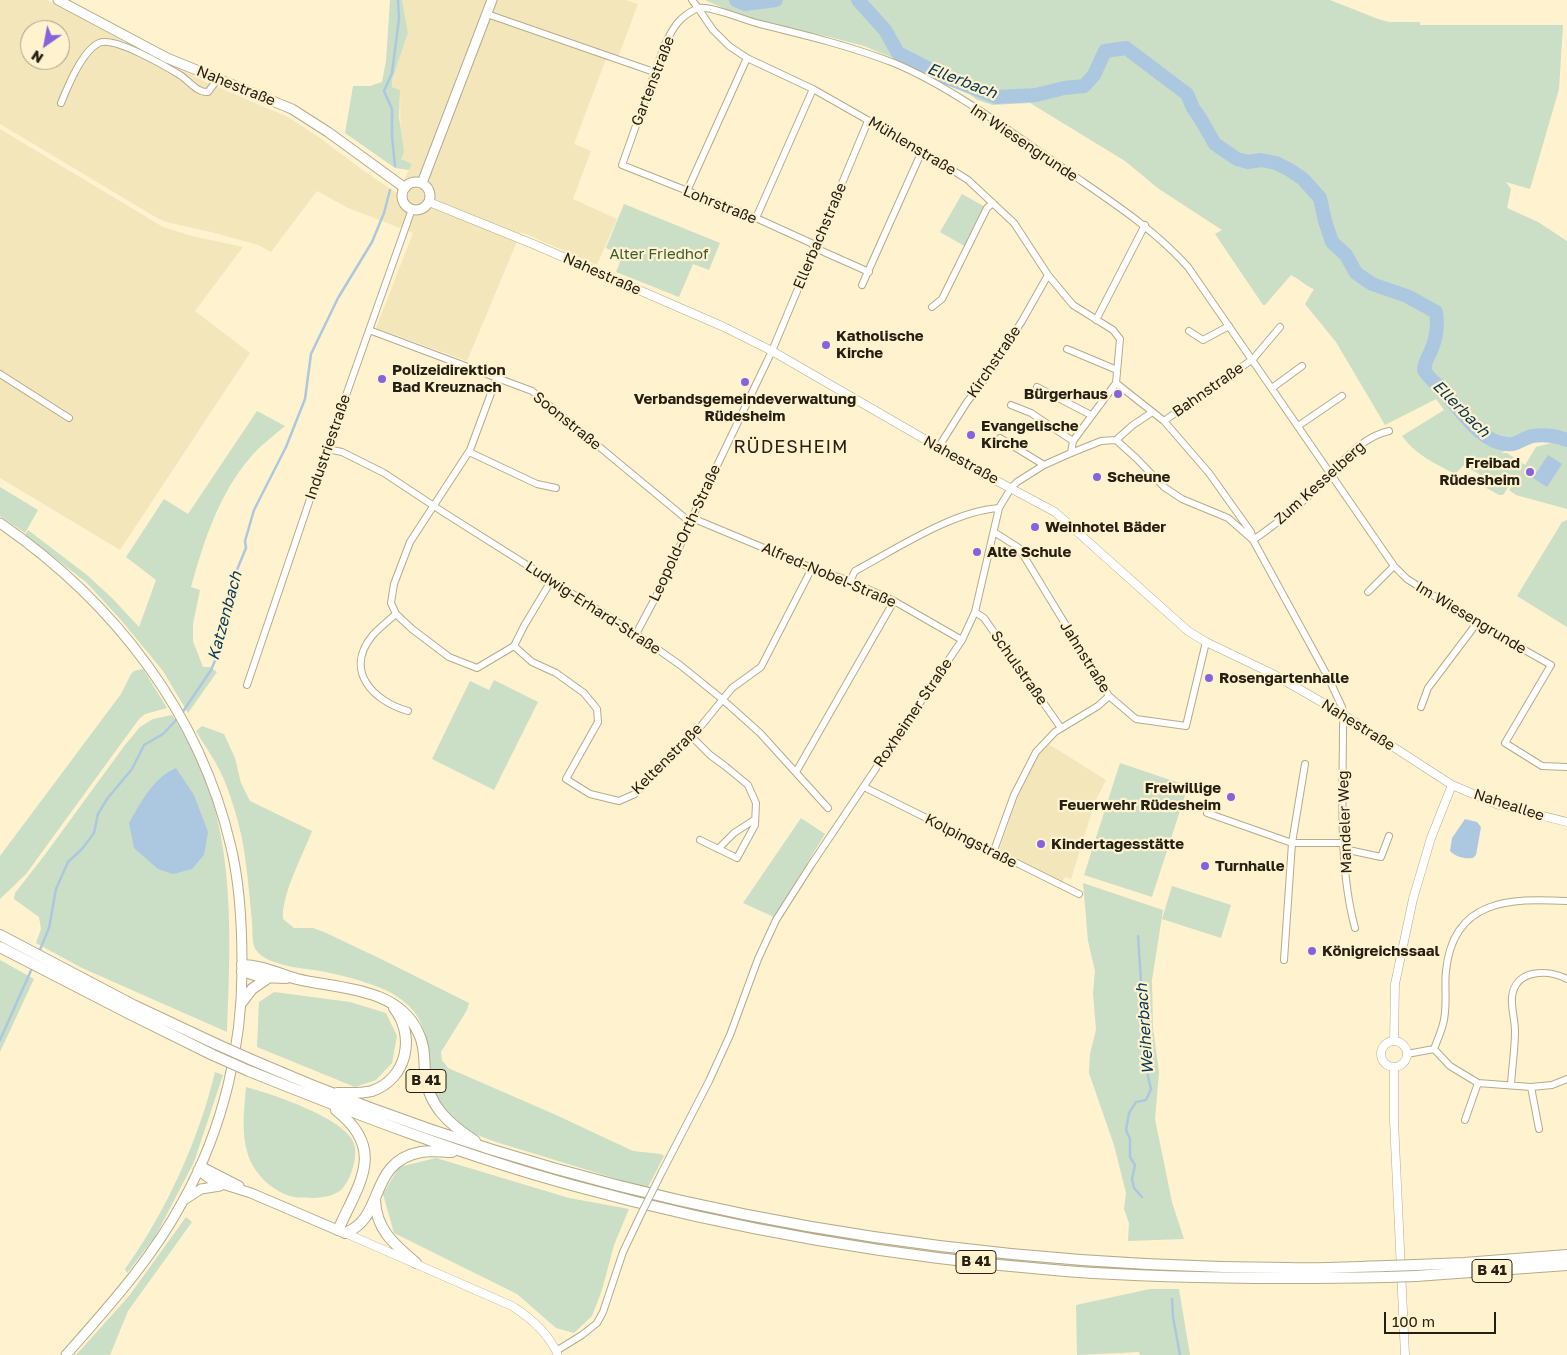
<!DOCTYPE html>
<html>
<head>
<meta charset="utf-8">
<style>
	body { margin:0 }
	#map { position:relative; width:1567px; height:1355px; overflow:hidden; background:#fff2cf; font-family:"Golos Text",sans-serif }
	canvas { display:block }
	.north { position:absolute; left:20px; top:20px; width:50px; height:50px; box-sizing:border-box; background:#fff2cf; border:1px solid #a89e84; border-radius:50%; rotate:213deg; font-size:14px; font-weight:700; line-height:20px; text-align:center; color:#252013 }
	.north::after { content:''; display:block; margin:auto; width:18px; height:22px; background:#8563de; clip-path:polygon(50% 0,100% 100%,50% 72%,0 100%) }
	.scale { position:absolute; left:1384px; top:1312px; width:112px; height:22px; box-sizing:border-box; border:2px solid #252013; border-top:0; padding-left:6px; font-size:15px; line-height:18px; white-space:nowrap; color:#252013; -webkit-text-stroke:4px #fff2cf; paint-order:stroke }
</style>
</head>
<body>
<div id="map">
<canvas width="1567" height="1355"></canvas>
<div class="north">N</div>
<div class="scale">100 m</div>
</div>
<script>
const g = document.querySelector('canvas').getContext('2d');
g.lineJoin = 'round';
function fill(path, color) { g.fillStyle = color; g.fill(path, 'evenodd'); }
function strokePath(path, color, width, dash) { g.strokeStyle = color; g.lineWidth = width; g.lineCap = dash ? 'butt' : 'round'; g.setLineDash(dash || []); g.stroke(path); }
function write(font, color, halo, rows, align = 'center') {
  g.font = font + ' "Golos Text",sans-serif'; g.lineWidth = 4.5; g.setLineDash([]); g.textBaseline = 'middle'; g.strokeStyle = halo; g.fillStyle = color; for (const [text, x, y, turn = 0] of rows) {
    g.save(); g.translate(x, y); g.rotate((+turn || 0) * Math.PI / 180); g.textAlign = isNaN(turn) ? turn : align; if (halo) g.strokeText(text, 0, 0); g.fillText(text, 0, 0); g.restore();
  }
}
fill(new Path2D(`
	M0,0h47l83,45 76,37 82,35 32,21 48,36 29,19 15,-29 -11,-5 -1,-69 -8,-3v-7l16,-47 -6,-33h224l12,4 -22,59 -10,-4 -32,85 17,7 -18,48 44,20 -20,46 -76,-33 -54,129 -91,-33 37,-95 -65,-25 -31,-17 -46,61 -13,-7 -43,-12 -49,-11 -9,-4 -157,-94zM30,30h30v30h-30z
	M0,129l163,98 29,9 51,11 -48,64 55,42 -130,197 -120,-72z
	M1047,743l59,37 -11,22 -24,77 -6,-2 -3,6 -59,-30 -4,-3 21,-61 11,-23z`), '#f4e6bb');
fill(new Path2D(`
	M390,0h12l6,33 -16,47v7l8,3 -1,27 5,35 -3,7 11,5 -3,6 -14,-2 -50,-35 8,-47h17l12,-4 4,-21z
	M705,0h625l48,19 11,3h31v3h143l-4,64 -29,100 -24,-7 5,7 -4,19 31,14 29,19v268l-51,-14 -7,-5 5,-7 -2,-1 -9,13h-4l-16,-9 4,-7 -23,-14 -9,9c-21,-11 -39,-19 -53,-38l42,-26 -8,-11 -51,26 -49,-83 -31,-38 9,-15c-9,-3 -14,-10 -23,-14l-26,30h-2l-48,-71 7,-4 -63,-41 -34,-28 -95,-58 -37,2 -16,-5 -15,-12 -37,-17 -61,-25 -46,-12 -56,-9 6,-3 -11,1zM1536,441h23l-23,6 -11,18 -18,-12h-6l16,-7z
	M962,194l25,14 -21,39 -26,-15z
	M624,204l96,39 -11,27 -16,-6 -14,33 -63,-25 7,-17 -17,-7z
	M257,411l28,15c-9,8 -19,15 -27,23 -37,38 -53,88 -67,138l9,3 -7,34v17l10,26h7l7,5 -29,41 -25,-42 -42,-51 -35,-38 -61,-47 3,-5 59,45 25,23 27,29 17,-47 -30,-23 38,-58 24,15z
	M0,487l38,23 -13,23 -25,-17z
	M1567,520v107l-50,-31 45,-74z
	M143,669l24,39 -22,6 -6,5 -113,155 -26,25v-43l121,-162 10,-20 3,-3z
	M494,680l44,22 -44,88 -62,-31 38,-78 19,9z
	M172,715c6,9 13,19 18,29 46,87 41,192 37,288l-145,-64 -46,-25 5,-14 -2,-12 -25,-18 1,-6 29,-37 81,-111 15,-18 13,-8z
	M202,726l22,8 11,24 6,25 9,18 62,30c-9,23 -31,65 -29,88l11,9h19l11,4 59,28 86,43 -2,7 -26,42 1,8 6,8 108,47 77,36 28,3 3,2 -17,33 -20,-7 -131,-40c-16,-6 -34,-12 -47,-24 -34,-35 -2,-88 -51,-121 -15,-11 -49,-20 -68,-24 -20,-5 -61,-5 -74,-23 -5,-6 -3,-21 -4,-29 -3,-29 -5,-58 -11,-87 -3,-15 -13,-47 -20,-61 -7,-15 -17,-28 -25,-42z
	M1120,763l68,23 -36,111 -68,-22z
	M801,818l24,16 -51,83 -31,-14z
	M1083,883l80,27 -11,70 1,48 6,44 -4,47 17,83 12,37 -56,2 1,-18 -5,-14 2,-16 -12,-48 -25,-72 1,-19 6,-24 -3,-37 2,-22 -7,-30z
	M1172,886l59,19 -10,33 -59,-19z
	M0,960l34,19 -34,73z
	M274,992l76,10 36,11 11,23 -5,27 -16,17 -21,7 -98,-40 2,-45z
	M215,1072l8,3 -29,87 -39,75 -28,36 -2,-4c8,-12 16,-23 23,-35 29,-48 54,-107 67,-162z
	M246,1087c26,7 95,30 107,54 4,9 2,21 -1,29 -2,7 -6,15 -11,20 -7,6 -20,8 -29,8 -5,-1 -13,0 -18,-1 -20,-4 -40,-23 -46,-42 -7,-22 -4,-45 -2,-68z
	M436,1158l133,40 60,11 -15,36 -12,45 -10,26 -18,17 -18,-5 -39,-34 -123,-61 -11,-39 16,-27z
	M186,1217l6,5 -64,89 -18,44h-34l53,-59z
	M1150,1289h29l11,66h-50l-1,-3 -62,3 -1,-50z`), '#cbdec6');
fill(new Path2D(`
	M1548,455l14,9 -15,23 -14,-9z
	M176,768l18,27 14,37 -4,23 -12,14 -19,5 -15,-5 -24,-21 -5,-25c12,-21 24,-45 47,-55z
	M1465,819l12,3 4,5 -5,28 -3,3c-9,1 -17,-1 -23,-7l2,-13z`), '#acc8e1');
strokePath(new Path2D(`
	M395,166l-3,-30v-27l-8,-18 8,-18 7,-54 -1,-19
	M182,713l29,-43 9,-21 8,-45 6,-11v-16l12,-29 -1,-7 9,-31 32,-63 19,-48 6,-45 27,-56 34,-56 12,-29 6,-23
	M1138,936l9,136 4,17 -5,11 -10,2 -7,11 -3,17 4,9v18l5,8 -3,14 2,9 8,9
	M39,952l10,-24 7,-39 12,-27 14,-13 12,-16 4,-19 9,-15 25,-30 12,-24 19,-11 15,-16
	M0,1040l33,-74
	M1172,1299l1,18 7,38`), '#acc8e1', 2.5);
strokePath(new Path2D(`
	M736,0l9,4 31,-4
	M858,0l27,30 13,23 47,24 51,20 40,-2 28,-7 20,-2 10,-11 11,-24 21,-3 61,46 6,14 7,10 15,26 22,15 11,3 13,-2 15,3 14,7 13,9 17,19 5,23 7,21 14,13 10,18 16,11 35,12 29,16c2,13 1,24 -4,36 -3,9 -7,11 -8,22 6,10 15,16 23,25 15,18 38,52 65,49 7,-1 14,-7 21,-8 10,-2 25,0 34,4`), '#acc8e1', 14);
const minor = new Path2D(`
	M692,0l6,8c15,-2 45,12 62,16 45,11 90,22 134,39 60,25 122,73 176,110 42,29 84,56 118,94l206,299 13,13 70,44 74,42 -46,78 37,23 25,1
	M487,14l167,58
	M61,103c7,-17 21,-52 38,-60 15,-7 66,23 81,32 8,5 17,18 28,17l6,-8 2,-6
	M687,191l60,-133
	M756,218l57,-129
	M869,272l-54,-24 -4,-5 -55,-25 -134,-53 43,-121c9,-18 14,-27 33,-36l15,22 16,16 18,12 66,31 109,62 46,29 46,43 34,52 25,30 40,25 7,9 -4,44 -43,58 -2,12
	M862,285l60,-134
	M932,307l10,-8 45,-91 6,-5
	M1096,320l49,-95
	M369,330l163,61 158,131
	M1189,331l14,9 26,-14
	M1067,349l50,21
	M0,374l69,44
	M497,377l-27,73 -60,92 -16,42 -3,19 5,11 16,15 37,28 28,11 37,-22
	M1116,383l48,38 45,52 42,59 2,8 75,137 14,30 2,8 -1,11c0,65 -5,139 12,202
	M1037,387l54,28
	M1272,388l30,-22
	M1011,405l20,8 42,28
	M1164,421l89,-62 27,-32
	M1298,426l44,-30
	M1000,438l44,27
	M1116,440l20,18 28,29 18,12 46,19 25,22c21,-14 40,-30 58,-46 25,-22 45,-56 78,-63
	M938,448l29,-46 17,-22 38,-59 26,-46
	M327,449l15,3 42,21 59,39 193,122 44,31 42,34 38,34 68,75
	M469,452l68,32 19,4
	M692,518l120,50 38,13 44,20 68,39
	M994,532l25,16 90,148 27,23 50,7 20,-84
	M850,581l5,-10c41,-22 98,-60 144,-63
	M1368,592l26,-26
	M975,612l9,6 77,110
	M396,614c-8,7 -17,14 -24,22 -28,35 1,65 36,75
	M636,634l33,-62 21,-50 82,-171 96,-230
	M514,646l18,16 24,11 28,20 13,16 1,13 -32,57 24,15 29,7 16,-7 57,-57 40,-49 29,-21 51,-99
	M514,646l10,-20 27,-45
	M247,685l80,-236 85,-240
	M1421,707l7,-19 49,-65
	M692,737l18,18 15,11 23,19 8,18 -1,22 -18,33 -37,-18
	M796,772l98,-171
	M864,787l215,107
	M1207,813l85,30h52
	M718,849l16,-16 20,-13
	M1344,849l37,8 8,-21
	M993,853l21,-58 22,-43 19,-20 43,-26 11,-10
	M1284,960l8,-117 13,-79
	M1434,1049c3,-8 7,-17 9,-25 5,-17 1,-36 3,-53 7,-72 64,-73 121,-70
	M1407,1054l27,-5 16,17 28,17 53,4 21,-2 15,-6
	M1511,1085c1,-18 4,-36 4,-54 0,-11 -4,-23 -3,-34 3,-28 36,-28 55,-18
	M1531,1087l8,42
	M1465,1120l13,-37
	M662,1172l47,-91 21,-46 28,-76 18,-39 35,-55 151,-225 13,-28 24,-104 12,-20 6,-6 27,-17 27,-12 30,-12 15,-1 17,-15 18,-12
	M556,1351l26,-16 15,-12 6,-11 20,-60 20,-42`);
const tertiary = new Path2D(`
	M429,202l104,42 191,83 48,24 225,130 58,31 133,119 18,11 67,32 71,41 108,70 47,20 68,17
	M1394,1041l1,-57 18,-85 18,-61 21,-53
	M1381 1054a13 13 0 1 1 26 0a13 13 0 1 1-26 0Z
	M1394,1067v54l11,234
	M345,1233l167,73c19,12 37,28 46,49`);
const secondary = new Path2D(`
	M58,0l109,58 125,51 36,23 77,56
	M402 196a14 14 0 1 1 28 0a14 14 0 1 1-28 0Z
	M422,183l70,-183
	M0,523c113,78 200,189 231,324 9,38 11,78 11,116 1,82 -19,166 -59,238 -31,58 -74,105 -117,154
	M200,1166l39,20
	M198,1170l15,11 38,12 91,39
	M184,1200l17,-11 19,-3`);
const trunk = new Path2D(`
	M0,935l133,70 83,39
	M0,947l130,67 83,41
	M242,965c20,0 37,9 55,14 42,10 100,8 121,53 7,13 6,27 7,41 3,33 24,51 50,68
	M242,971l19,6 25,1
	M242,1002l10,-13 16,-11
	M252,1060c329,144 677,206 1035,208 33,1 66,-1 99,-2
	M249,1071c107,43 215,85 326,115 160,44 325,72 490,85 107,8 214,8 322,6
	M337,1093c12,0 23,1 35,-2 35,-12 44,-55 22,-83
	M336,1110c51,40 23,73 2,120
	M375,1200c1,30 20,45 41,63
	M345,1233c41,-15 22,-71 76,-81 10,-2 21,0 31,0
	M1416,1265l48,-2 103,-8
	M1416,1276l151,-11`);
strokePath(minor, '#b6ab8a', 8);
strokePath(tertiary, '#b6ab8a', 9);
strokePath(secondary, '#b6ab8a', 11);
strokePath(trunk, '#b6ab8a', 12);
strokePath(minor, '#fff', 6);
strokePath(tertiary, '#fff', 8);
strokePath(secondary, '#fff', 9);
strokePath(trunk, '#fff', 10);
const minorBridge = new Path2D(`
	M643,1210l19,-38`);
const trunkBridge = new Path2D(`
	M216,1044l36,16
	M213,1055l36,16
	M1386,1266l30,-1
	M1387,1277l29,-1`);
strokePath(minorBridge, '#b6ab8a', 8, []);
strokePath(trunkBridge, '#b6ab8a', 12, []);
strokePath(minorBridge, '#fff', 6);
strokePath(trunkBridge, '#fff', 10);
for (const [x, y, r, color] of [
	[826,345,5,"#8563de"],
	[382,379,5,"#8563de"],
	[745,382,5,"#8563de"],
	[1118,394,5,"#8563de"],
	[971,435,5,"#8563de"],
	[1530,472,5,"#8563de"],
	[1097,477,5,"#8563de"],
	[1035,527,5,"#8563de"],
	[977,552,5,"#8563de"],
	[1209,678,5,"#8563de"],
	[1231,797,5,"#8563de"],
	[1041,844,5,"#8563de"],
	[1205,866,5,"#8563de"],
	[1312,951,5,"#8563de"]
]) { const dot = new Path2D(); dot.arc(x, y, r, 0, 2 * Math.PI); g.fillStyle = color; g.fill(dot); strokePath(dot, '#fff2cf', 2); }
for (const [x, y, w] of [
	[426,1081,40],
	[976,1262,40],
	[1492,1271,40]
]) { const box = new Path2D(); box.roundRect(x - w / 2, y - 11.5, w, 23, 4); g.fillStyle = '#fff2cf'; g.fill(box); strokePath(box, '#252013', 1); }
write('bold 14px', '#252013', null, [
	["B 41",426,1081],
	["B 41",976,1262],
	["B 41",1492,1271]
]);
write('15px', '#252013', '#fff2cf', [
	["Gartenstraße",653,81,-69],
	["Nahestraße",236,86,22],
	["Im Wiesengrunde",1024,143,34],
	["Mühlenstraße",912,146,31],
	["Lohrstraße",720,205,22],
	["Ellerbachstraße",820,236,-67],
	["Nahestraße",602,274,24],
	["Kirchstraße",994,362,-56],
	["Bahnstraße",1208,390,-35],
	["Soonstraße",567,421,39],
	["Industriestraße",328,447,-71],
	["Nahestraße",961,460,29],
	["Zum Kesselberg",1320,483,-42],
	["Leopold-Orth-Straße",685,533,-65],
	["Alfred-Nobel-Straße",829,575,23],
	["Ludwig-Erhard-Straße",593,608,33],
	["Im Wiesengrunde",1471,618,31],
	["Jahnstraße",1085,657,58],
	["Schulstraße",1019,668,55],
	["Roxheimer Straße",913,713,-56],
	["Nahestraße",1358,725,32],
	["Keltenstraße",667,759,-45],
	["Naheallee",1509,805,18],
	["Mandeler Weg",1345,822,-92],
	["Kolpingstraße",971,841,27]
]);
write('15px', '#3a5b32', '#fff2cf', [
	["Alter Friedhof",659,254]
]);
write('bold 15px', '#252013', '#fff2cf', [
	["Katholische",836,336],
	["Kirche",836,353],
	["Polizeidirektion",392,370],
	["Bad Kreuznach",392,387],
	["Bürgerhaus",1108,394,"right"],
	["Verbandsgemeindeverwaltung",745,399,"center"],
	["Rüdesheim",745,416,"center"],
	["Evangelische",981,426],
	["Kirche",981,443],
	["Freibad",1520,463,"right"],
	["Rüdesheim",1520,480,"right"],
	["Scheune",1107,477],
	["Weinhotel Bäder",1045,527],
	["Alte Schule",987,552],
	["Rosengartenhalle",1219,678],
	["Freiwillige",1221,788,"right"],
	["Feuerwehr Rüdesheim",1221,805,"right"],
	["Kindertagesstätte",1051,844],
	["Turnhalle",1215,866],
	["Königreichssaal",1322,951]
], 'left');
write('italic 16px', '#063758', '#fff2cf', [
	["Ellerbach",962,81,21],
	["Ellerbach",1461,409,45],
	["Katzenbach",225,616,-75],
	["Weiherbach",1145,1029,-94]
]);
g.letterSpacing = '1px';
write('18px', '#252013', '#fff2cf', [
	["RÜDESHEIM",791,447]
]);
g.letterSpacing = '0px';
</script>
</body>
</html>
